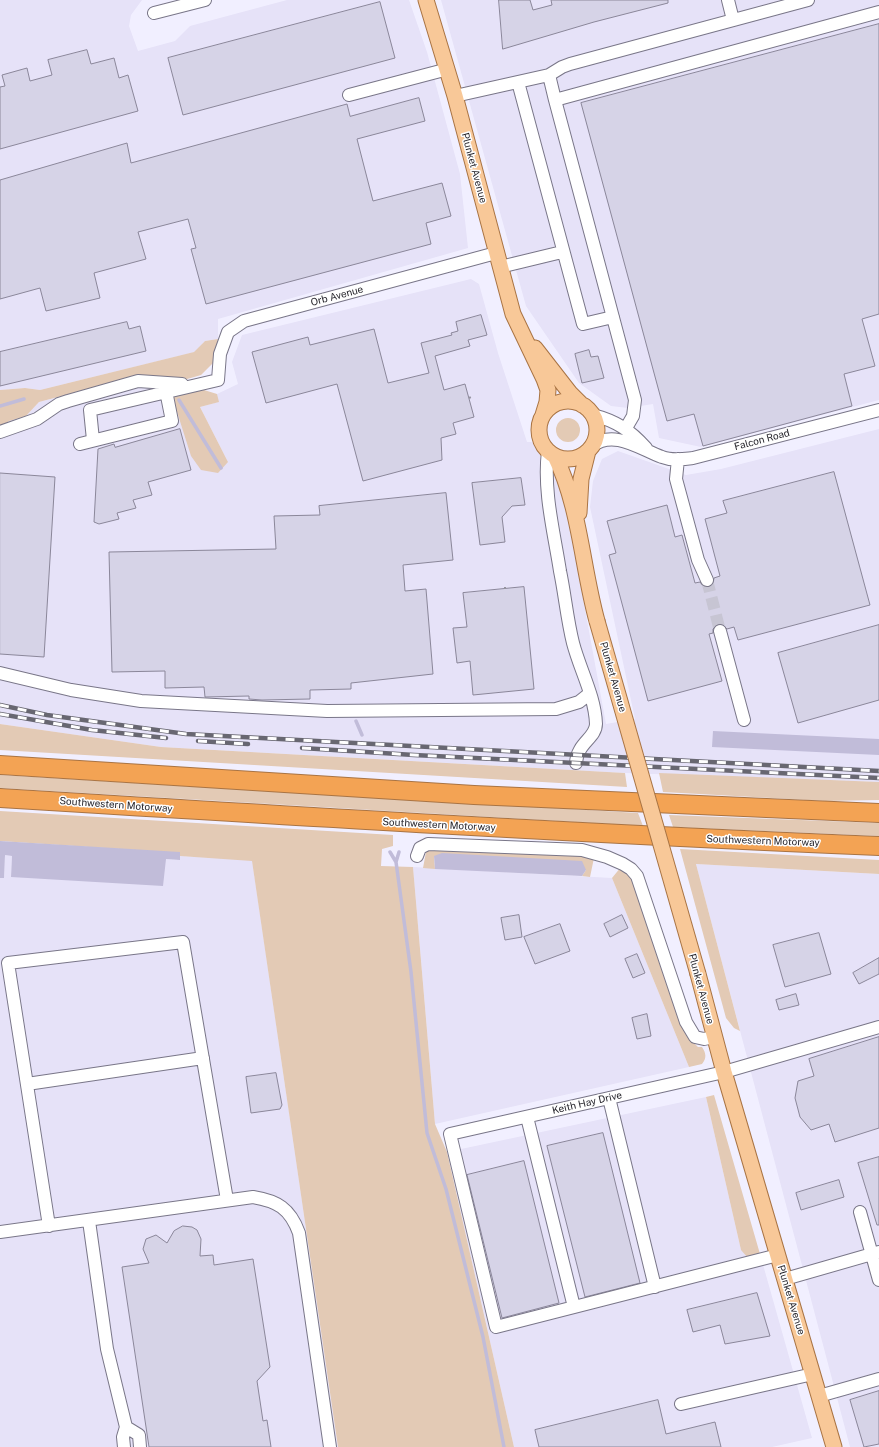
<!DOCTYPE html>
<html>
<head>
<meta charset="utf-8">
<style>
	body { margin:0 }
	canvas { display:block; background:#f1efff }
</style>
</head>
<body>
<canvas width="879" height="1447"></canvas>
<script>
const g = document.querySelector('canvas').getContext('2d');
g.lineJoin = 'round';
function fill(path, color) { g.fillStyle = color; g.fill(path, 'evenodd'); }
function strokePath(path, color, width, dash) { g.strokeStyle = color; g.lineWidth = width; g.lineCap = dash ? 'butt' : 'round'; g.setLineDash(dash || []); g.stroke(path); }
function write(font, color, halo, rows, align = 'center') {
  g.font = font + ' "Public Sans",sans-serif'; g.lineWidth = 3; g.setLineDash([]); g.textBaseline = 'middle'; g.strokeStyle = halo; g.fillStyle = color; for (const [text, x, y, turn = 0] of rows) {
    g.save(); g.translate(x, y); g.rotate((+turn || 0) * Math.PI / 180); g.textAlign = isNaN(turn) ? turn : align; if (halo) g.strokeText(text, 0, 0); g.fillText(text, 0, 0); g.restore();
  }
}
fill(new Path2D(`
	M0,0h142l-11,15 -2,11 9,25 37,-10 15,-15 97,-26h122l18,52 33,122 8,74 -250,71v20l-13,2 -10,11 -155,38 -15,-2 -25,2z
	M441,0h438v400l-178,47 -42,-9 -6,-34 -25,4 -17,-2 -32,-23 -53,-77z
	M471,279l8,5 19,69 29,89h5l8,13 15,15 8,19 43,235 29,-5 -45,-212 3,-26 9,-22 16,-8 68,24 35,-6 158,-40v353l-254,-9 -464,-26 -161,-23v-296l9,-7 17,-5 13,-14 98,-26h31l60,86 -28,-55 18,-5 -1,-8 21,-10 -6,-22 10,-27z
	M5,855l7,1 -1,21 155,-18 13,1 1,-4 72,4 86,587h-338v-569h4z
	M696,864l183,10v573h-29z
	M413,867l199,11 77,189 -254,57z
	M706,1097l35,153 19,4 52,184 -40,9h-258l-67,-295z`), '#e6e2f8');
fill(new Path2D(`
	M218,339l-4,23 -13,13 -31,9 -2,-8h-31l-98,26 -13,14 -17,5 -9,7v-38l25,-2 15,2 154,-38 11,-11z
	M204,390l13,4 2,8 -19,5 28,55 -10,11 -17,-3 -10,-14 -19,-60z
	M556 430a12 12 0 1 1 24 0a12 12 0 1 1-24 0Z
	M0,724l161,23 464,26 2,14 -627,-37z
	M659,773l220,9v18l-53,1 -163,-9z
	M0,775l638,38 5,13 -643,-38z
	M0,811l393,24v11l-11,3 -1,17 32,1 22,257 12,28 67,295h-176l-86,-586 -72,-5v-3l-180,-12z
	M669,815l210,8v13l-206,-9z
	M433,847l152,7 9,4 -4,19 -8,-1 4,-6 -152,-14 1,13 -12,-1 3,-16z
	M680,849l199,11v14l-183,-10 44,167 -6,-3 -8,-10z
	M621,867l11,7 59,166 7,7h4c4,6 5,11 0,17l-13,3 -77,-189z
	M714,1095l46,159 -12,4 -7,-8 -35,-153z`), '#e3cab5');
fill(new Path2D(`
	M713,731l166,8v16l-167,-8z
	M0,841l180,11v8l-14,-1 -3,27 -152,-9 1,-21 -7,-1 -1,23h-4z
	M442,853l140,8 4,9 -4,6 -147,-7 -1,-13z`), '#c1bcd9');
strokePath(new Path2D(`
	M179,400l42,68
	M0,406l24,-7
	M356,721l6,14
	M390,852l6,10 3,-10
	M396,862l15,110 16,161 19,56 37,148 21,110`), '#c1bcd9', 3.5);
const building = new Path2D(`
	M499,0h31l3,10 19,-5 -1,-5h117v3l-74,19 -91,27z
	M380,2l15,56 -212,57 -15,-57z
	M879,24v290l-17,5 13,47 -31,8 8,32 -149,40 -9,-32 -27,7 -86,-318z
	M87,50l4,14 23,-6 5,20 9,-3 10,36 -138,38v-62l5,-1 -3,-11 25,-7 3,13 22,-6 -4,-15z
	M419,98l6,23 -68,18 16,62 69,-18 9,33 -25,7 5,21 -225,60 -15,-55 5,-1 -8,-29 -50,13 8,27 -52,14 6,25 -54,13 -6,-23 -40,11v-119l127,-37 4,20 216,-59 3,12z
	M481,315l6,20 -19,5 2,6 -35,10 9,34 21,-6 9,33 -21,6 3,11 -15,4 1,22 -79,21 -26,-97 -71,19 -14,-51 56,-15 2,8 64,-16 14,54 41,-10 -8,-30 31,-8 -1,-2 7,-2 -2,-9z
	M127,322l2,7 11,-3 6,25 -146,35v-34z
	M589,350l2,7 7,-1 6,22 -22,5 -7,-29z
	M180,429l11,41 -43,12 4,13 -19,5 3,8 -19,5 2,6 -20,5 -5,-2 4,-73 16,-5 1,3z
	M834,472l36,133 -132,35 -4,-13 -7,2 -5,-5h-4l-5,5v4l-4,1 13,47 -74,20 -39,-146 7,-2 -9,-32 60,-16 8,32 7,-2 13,48 5,-1 3,4 7,1 3,-3 1,-6 6,-2 -15,-57 22,-6 -4,-12z
	M0,473l55,4 -11,180 -44,-3z
	M521,478l4,27 -13,1 -10,11 3,25 -25,3 -8,-62z
	M446,493l7,67 -50,5 2,26 21,-2 7,85 -82,9v6l-41,1v9l-48,1 -13,-1v-3l-44,1 -1,-10 -39,1v-17l-53,1 -3,-120 167,-3 -2,-33 46,-1 -1,-9z
	M524,587l10,102 -61,6 -3,-34 -13,2 -4,-35 14,-1 -4,-34z
	M879,625v75l-81,23 -20,-70z
	M519,915l3,22 -17,3 -4,-22z
	M622,915l6,13 -18,9 -6,-13z
	M560,924l10,27 -35,13 -11,-27z
	M819,933l12,41 -46,13 -12,-42z
	M637,954l8,19 -12,5 -8,-19z
	M879,958v16l-20,10 -6,-11z
	M796,994l3,11 -20,5 -3,-10z
	M647,1014l4,22 -14,3 -5,-21z
	M879,1037v91l-44,14 -6,-18 -18,6 -11,-13 -5,-19 3,-17 16,-5 -5,-17z
	M276,1073l6,32 -2,4 -29,4 -5,-36z
	M603,1133l37,150 -55,14 -38,-151z
	M879,1157v68h-2l-19,-62z
	M524,1161l35,142 -57,15 -35,-143z
	M839,1180l5,17 -43,13 -5,-17z
	M183,1226l9,1 5,3 4,9 -1,17 13,-1 1,10 39,-6 17,108 -13,14 6,40 4,-1 4,27h-122l-27,-180 27,-4 -6,-14 3,-10 10,-4 11,8 7,-12z
	M757,1293l13,43 -45,8 -5,-19 -27,7 -6,-22z
	M879,1391v53l-15,3 -14,-47z
	M658,1400l8,34 49,-12 6,25h-182l-4,-17z`);
fill(building, '#d6d3e7');
strokePath(building, '#8b879a', 1);
strokePath(new Path2D(`
	M707,580l13,51`), '#c7c5d3', 12, [12, 6]);
const minor = new Path2D(`
	M728,0l5,20
	M154,13l51,-13
	M549,75l13,-8 8,-3 238,-64
	M518,82l65,242 30,-7
	M349,95l99,-26
	M455,96l94,-21 6,25 324,-88
	M555,100l80,300 -2,16 -7,12
	M500,267l62,-15
	M593,415c23,6 37,15 53,33
	M0,432l37,-13 22,-15 9,-3 70,-20 44,3
	M93,440l-3,-30 128,-30 2,-26 8,-22 16,-11 252,-68
	M80,444l92,-23 -6,-30
	M592,446c22,-17 48,3 70,11 10,4 21,2 31,1l186,-48
	M548,451c-5,40 6,81 12,120 5,24 7,48 13,72 7,27 22,53 23,81 0,14 -19,19 -20,39
	M678,459l-2,20 22,81 9,20
	M720,631l24,89
	M0,673l71,17 70,11 186,10 229,-2 23,-7 10,-8
	M417,856l3,-8 8,-4 154,6 25,7 16,7 8,5 6,7 49,146 9,15 9,2 10,-2
	M27,1084l176,-26
	M609,1098l46,189
	M527,1117l47,190
	M860,1212l19,68
	M89,1221l18,128 19,78 -3,10 1,10
	M49,1226l-41,-263 175,-21 44,258
	M0,1232l253,-35c24,4 37,11 46,36l31,214
	M778,1255l-282,72 -46,-193 274,-62 155,-45
	M785,1279l94,-27
	M819,1396l60,-17
	M681,1404l132,-30
	M126,1427l13,8 1,12`);
const major = new Path2D(`
	M426,0l29,96 58,218 31,65 4,11 -1,12 -4,13
	M535,348l35,45 12,12
	M539 430a29 29 0 1 1 58 0a29 29 0 1 1-58 0Z
	M555,456c25,51 27,111 42,165
	M579,513l2,-34 7,-28
	M698,974l26,98 110,375`);
const highway = new Path2D(`
	M0,765l474,30 405,18
	M0,798c293,18 586,36 879,48`);
strokePath(minor, '#797688', 14);
strokePath(major, '#a97444', 17);
strokePath(highway, '#a97444', 20);
strokePath(new Path2D(`
	M469,398l4,-2
	M505,587v2`), '#95939f', 2, [2, 3]);
strokePath(minor, '#fff', 12);
strokePath(major, '#f8c898', 15);
strokePath(highway, '#f3a354', 18);
const rail = new Path2D(`
	M0,705l47,10 139,19 693,37
	M0,714l92,16 74,8
	M198,741l50,3
	M302,748l112,7 465,23`);
strokePath(rail, '#686771', 4.5);
strokePath(rail, '#fefefe', 3, [9]);
const majorBridge = new Path2D(`
	M597,621l101,353`);
strokePath(majorBridge, '#a97444', 17, []);
strokePath(majorBridge, '#f8c898', 15);
write('10px', '#1f1e25', '#fefefe', [
	["Plunket Avenue",474,168,75],
	["Orb Avenue",337,296,-15],
	["Falcon Road",762,440,-15],
	["Plunket Avenue",613,677,74],
	["Southwestern Motorway",116,805,4],
	["Southwestern Motorway",439,825,3],
	["Southwestern Motorway",763,841,2],
	["Plunket Avenue",701,989,75],
	["Keith Hay Drive",587,1103,-13],
	["Plunket Avenue",791,1300,73]
]);
</script>
</body>
</html>
